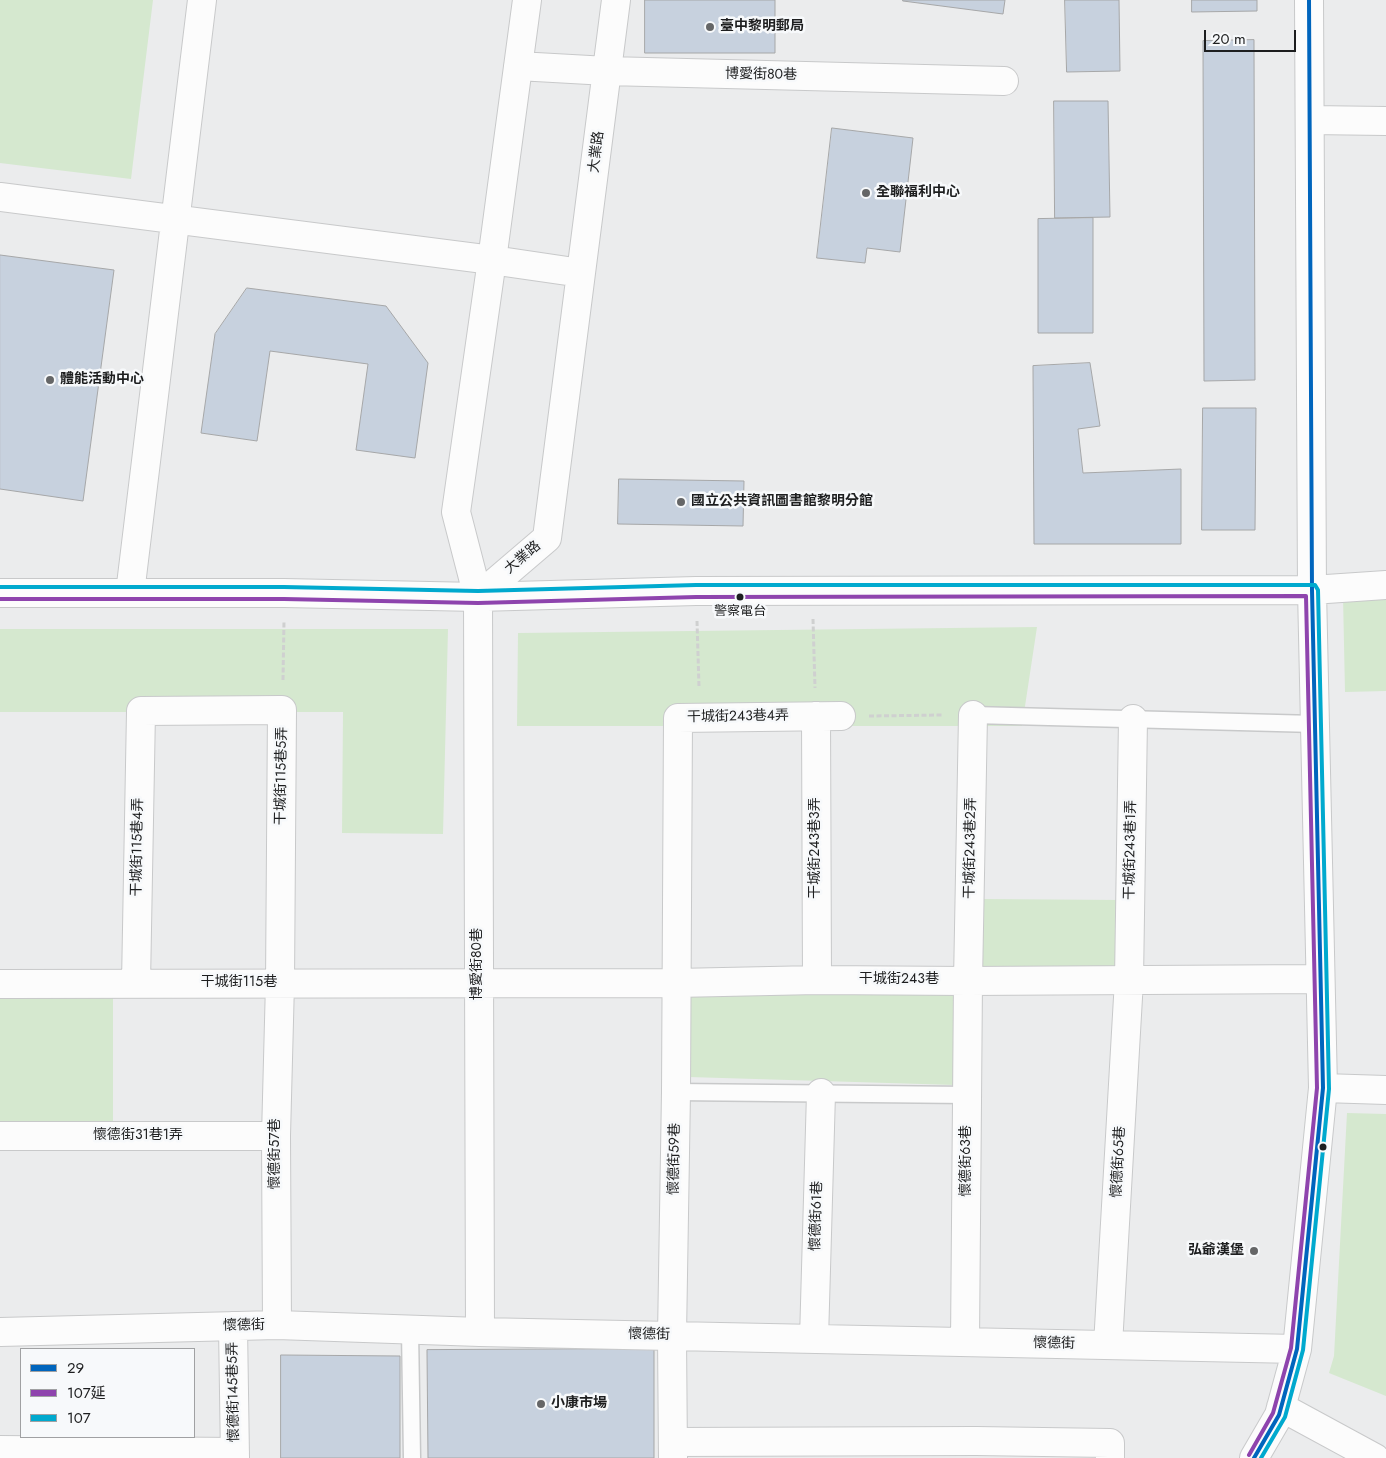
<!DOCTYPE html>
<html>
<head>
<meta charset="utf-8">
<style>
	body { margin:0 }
	#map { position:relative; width:1386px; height:1458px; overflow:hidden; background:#ebeced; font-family:Jost,"Noto Sans TC",sans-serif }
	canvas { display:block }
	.legend { position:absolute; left:20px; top:1348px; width:175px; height:90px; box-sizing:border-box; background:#f7f9fb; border:1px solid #a0a1a3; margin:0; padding:6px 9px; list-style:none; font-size:15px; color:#1d1e1f }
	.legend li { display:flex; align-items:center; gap:10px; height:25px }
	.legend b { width:25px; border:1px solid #a0a1a3 }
	.scale { position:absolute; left:1204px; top:30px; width:92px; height:22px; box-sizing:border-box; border:2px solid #1d1e1f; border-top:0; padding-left:6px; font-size:15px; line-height:18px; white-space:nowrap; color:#1d1e1f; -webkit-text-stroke:4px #f7f9fb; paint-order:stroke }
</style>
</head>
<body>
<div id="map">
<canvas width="1386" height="1458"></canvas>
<ul class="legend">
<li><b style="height:6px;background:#0065bd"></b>29</li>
<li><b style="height:6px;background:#8e44ad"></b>107延</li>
<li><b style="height:6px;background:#00a9ce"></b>107</li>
</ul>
<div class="scale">20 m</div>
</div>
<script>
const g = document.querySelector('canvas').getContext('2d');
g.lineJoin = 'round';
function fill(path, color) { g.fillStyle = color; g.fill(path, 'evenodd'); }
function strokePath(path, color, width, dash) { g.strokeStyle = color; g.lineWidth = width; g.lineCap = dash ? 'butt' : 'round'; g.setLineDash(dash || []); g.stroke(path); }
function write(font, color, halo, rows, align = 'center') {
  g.font = font + ' Jost,"Noto Sans TC",sans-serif'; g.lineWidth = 5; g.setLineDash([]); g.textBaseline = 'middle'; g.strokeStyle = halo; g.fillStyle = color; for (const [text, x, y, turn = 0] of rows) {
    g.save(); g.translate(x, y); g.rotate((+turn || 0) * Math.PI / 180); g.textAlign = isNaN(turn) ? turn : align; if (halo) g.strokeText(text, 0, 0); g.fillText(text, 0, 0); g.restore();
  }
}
fill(new Path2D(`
	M0,0h153l-22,179 -131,-16z
	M1386,593v98l-41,1 -2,-96z
	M1037,627l-15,99h-505l1,-93z
	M0,629h448l-5,205 -101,-1 1,-121h-343z
	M982,899l140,1 -1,74 -140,-2z
	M955,990v95l-266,-8 2,-82z
	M0,991h113v136l-113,1z
	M1347,1113l39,1v282l-57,-23 5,-17z`), '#d5e8cf');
const building = new Path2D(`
	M645,0h130v53h-130z
	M903,0h102l-2,14 -100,-13z
	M1065,0h54l1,71 -53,1z
	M1192,0h65v11l-65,1z
	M1254,40l1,340 -51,1 -1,-340z
	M1054,101h54l2,116 -55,1z
	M832,128l81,10 -13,114 -33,-4 -2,15 -48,-5z
	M1093,218v115h-55v-114z
	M0,255l114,15 -31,231 -83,-12z
	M247,288l139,18 42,57 -13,95 -59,-8 12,-86 -98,-13 -13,90 -56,-8 14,-99z
	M1090,363l10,63 -22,3 5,44 98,-4v75h-147l-1,-178z
	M1203,408h53l-1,122h-53z
	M619,479l125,2 -1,45 -125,-2z
	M654,1349v109h-226l-1,-108z
	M281,1355l119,1v102h-119z`);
fill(building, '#c7d1de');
strokePath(building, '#a6a7a8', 1);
const lane = new Path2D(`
	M973,715l342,9
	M676,1092l291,3
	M410,1330l2,128`);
const street = new Path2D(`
	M518,66l89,5 397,10
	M1310,120l76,1
	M0,197l492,63 89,13
	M0,593h284l194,4 218,-6 616,-1 74,-5
	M130,593l72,-593
	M478,597l69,-59 69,-538
	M816,716l1,264
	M136,983l5,-272 141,-1 -2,273 -4,153 1,189
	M0,984l676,-1 141,-3 151,1 352,-2
	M1323,1088l63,2
	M0,1136h276
	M233,1326l2,132
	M0,1332l277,-7 203,7 817,17
	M480,1332l-2,-735 -22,-85 36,-252 35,-260
	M814,1339l7,-246
	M965,1342l3,-361 5,-266
	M1108,1345l21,-365 4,-261
	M1281,1407l94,51
	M673,1442l303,-1 134,2v15
	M0,1450l235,2
	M673,1458l-1,-122 4,-244 2,-374 163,-2
	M1254,1458l25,-43 18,-66 26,-261 -11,-498 -3,-590`);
strokePath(lane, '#c8c9ca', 19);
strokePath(street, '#c8c9ca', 30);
strokePath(new Path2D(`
	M813,619l2,69
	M697,621l2,66
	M283,680l1,-59
	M869,716l74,-1`), '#cfd0d0', 3, [5, 2.5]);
strokePath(lane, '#fcfcfc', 16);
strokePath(street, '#fcfcfc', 28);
strokePath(new Path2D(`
	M1254,1458l25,-43 18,-66 26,-261 -11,-498 -3,-590`), '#0065bd', 4);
strokePath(new Path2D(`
	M0,599h284l194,4 218,-6 610,-1 11,492 -26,260 -18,65 -24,42`), '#8e44ad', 4);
strokePath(new Path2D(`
	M0,587h284l194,4 218,-6h619l3,5 11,499 -26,261 -18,67 -24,41`), '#00a9ce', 4);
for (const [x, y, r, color] of [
	[710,27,5,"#656667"],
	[866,193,5,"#656667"],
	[50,380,5,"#656667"],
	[681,502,5,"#656667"],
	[740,597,4.5,"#1d1e1f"],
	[1323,1147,4.5,"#1d1e1f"],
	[1254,1251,5,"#656667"],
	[541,1404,5,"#656667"]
]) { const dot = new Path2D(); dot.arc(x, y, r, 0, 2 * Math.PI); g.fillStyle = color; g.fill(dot); strokePath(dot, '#f7f9fb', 2); }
write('13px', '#1d1e1f', '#f7f9fb', [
	["警察電台",740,612]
]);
write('bold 14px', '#1d1e1f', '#f7f9fb', [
	["臺中黎明郵局",720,27],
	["全聯福利中心",876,193],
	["體能活動中心",60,380],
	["國立公共資訊圖書館黎明分館",691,502],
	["弘爺漢堡",1244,1251,"right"],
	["小康市場",551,1404]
], 'left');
write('14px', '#1d1e1f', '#f7f9fb', [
	["博愛街80巷",761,75,1],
	["大業路",597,152,-83],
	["大業路",523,558,-40],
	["干城街243巷4弄",738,717,-1],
	["干城街115巷5弄",282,776,-89],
	["干城街115巷4弄",138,847,-89],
	["干城街243巷3弄",816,848,-90],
	["干城街243巷2弄",971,848,-89],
	["干城街243巷1弄",1131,850,-89],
	["博愛街80巷",478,964,-90],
	["干城街243巷",899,980],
	["干城街115巷",239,983],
	["懷德街31巷1弄",138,1136],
	["懷德街57巷",276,1154,-90],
	["懷德街59巷",675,1159,-89],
	["懷德街63巷",967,1161,-90],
	["懷德街65巷",1119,1162,-87],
	["懷德街61巷",817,1216,-88],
	["懷德街",244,1326,-1],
	["懷德街",649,1335,1],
	["懷德街",1054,1344,1],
	["懷德街145巷5弄",234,1392,-91]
]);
</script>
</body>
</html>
